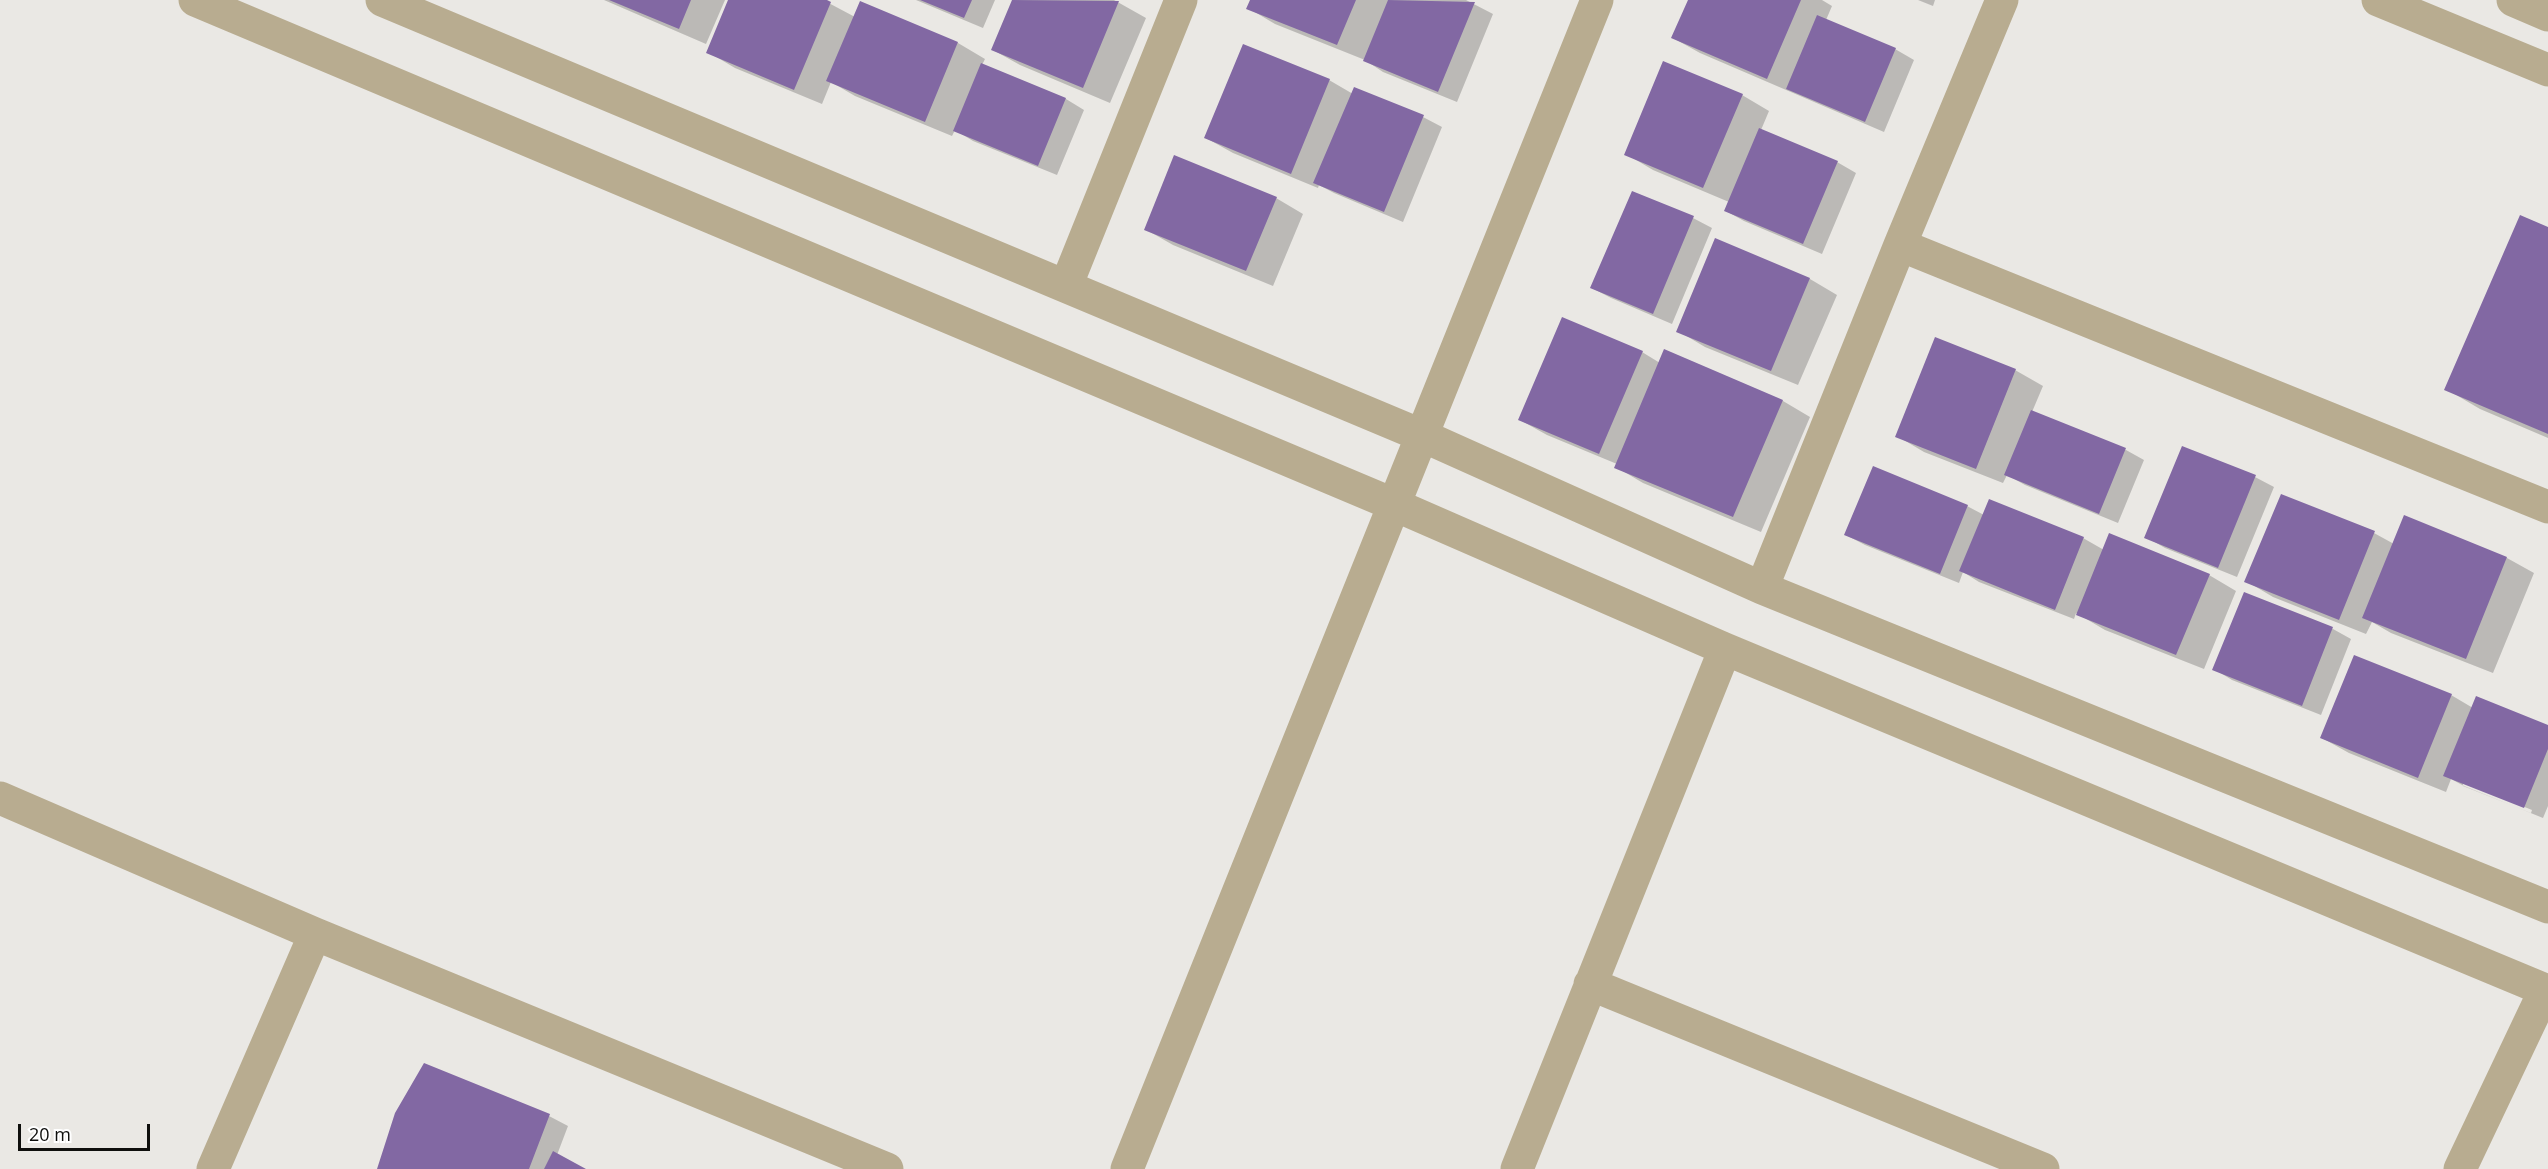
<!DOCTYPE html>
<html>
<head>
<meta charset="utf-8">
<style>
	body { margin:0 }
	#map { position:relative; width:2548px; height:1169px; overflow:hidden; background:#eae8e4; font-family:"Open Sans",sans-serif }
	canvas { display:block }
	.scale { position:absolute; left:18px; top:1124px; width:132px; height:27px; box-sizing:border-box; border:3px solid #0f0f0d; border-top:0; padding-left:8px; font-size:18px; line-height:21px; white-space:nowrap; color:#0f0f0d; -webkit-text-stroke:4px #fff; paint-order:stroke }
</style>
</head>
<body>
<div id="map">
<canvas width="2548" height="1169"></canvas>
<div class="scale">20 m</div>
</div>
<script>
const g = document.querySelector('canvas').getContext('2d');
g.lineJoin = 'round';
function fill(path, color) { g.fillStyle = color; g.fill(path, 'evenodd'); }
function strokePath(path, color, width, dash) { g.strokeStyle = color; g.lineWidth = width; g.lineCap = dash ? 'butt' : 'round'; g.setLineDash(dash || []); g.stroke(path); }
fill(new Path2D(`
	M604,0h121l-19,44z
	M730,0h93l32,17 6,-14 97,40 27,16 -3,6 84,34 18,11 -27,65 -84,-34 -18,-11 -3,6 -97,-40 -24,-14 -9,22 -87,-36 -27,-16z
	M916,0h79l-12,28z
	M1014,0h100l32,18 -36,85 -90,-38 -27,-15z
	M1251,0h215l27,14 -36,88 -74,-30 -18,-12 -90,-36 -27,-16z
	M1689,0h133l10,6 -6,14 69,29 19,11 -30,72 -184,-79 -27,-15z
	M1918,0h17l-2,6z
	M1329,80l24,14 70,23 19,10 -39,95 -69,-29 -15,-8 -1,3 -85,-35 -27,-15z
	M1742,95l27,16 -8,19 76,32 19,11 -34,81 -78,-33 -18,-10 3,-9 -76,-32 -27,-16z
	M1632,193l61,25 19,10 -40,96 -61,-26 -19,-10z
	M1276,198l27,16 -30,72 -100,-41 -28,-16z
	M2548,228v210l-68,-29 -34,-20z
	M1716,240l94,39 27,16 -39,90 -93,-38 -27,-16z
	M1563,319l79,33 18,11 123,38 27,16 -49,115 -118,-49 -27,-16 1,-3 -70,-29 -27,-15z
	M2015,370l28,16 -11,26 94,38 18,10 -26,63 -93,-38 -18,-10 -4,8 -79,-31 -27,-16z
	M2255,477l19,10 -37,90 -72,-29 -19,-11z
	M2282,495l92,38 20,11 113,14 27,15 -41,100 -102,-40 -19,-11 -6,12 -93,-37 -27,-16z
	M1967,506l17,9 99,23 21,12 105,25 27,16 -32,78 -99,-39 -29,-17 -2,6 -95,-37 -16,-10 -4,11 -94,-38 -19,-10z
	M2245,594l88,35 18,10 -30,76 -89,-35 -18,-11z
	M2451,695l22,13 75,19v79l-5,12 -79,-32 -13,-7 -5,13 -97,-39 -27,-15zM2463,782l69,28 -1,3 -68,-27z
	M549,1116l19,10 -11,29 26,14h-204z`), '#0003');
fill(new Path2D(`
	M609,0h82l-12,29z
	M728,0h99l4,2 -37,88 -88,-37z
	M920,0h52l-8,18z
	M1012,0l107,1 -36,87 -92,-38z
	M1250,0h106l-19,45 -91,-36z
	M1388,0l87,2 -37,90 -75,-31z
	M1688,0h113l-34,79 -96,-41z
	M860,1l98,41 -33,80 -99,-41z
	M1817,15l79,33 -31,74 -79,-33z
	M1243,44l87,35 -39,95 -87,-36z
	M1663,61l80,33 -40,94 -79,-33z
	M981,63l85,35 -28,68 -85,-35z
	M1354,87l70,28 -40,97 -71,-29z
	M1759,128l79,33 -35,83 -79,-33z
	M1174,155l103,42 -31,74 -102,-41z
	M1632,191l62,25 -41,98 -63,-26z
	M2520,215l28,12v207l-104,-44z
	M1715,238l95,40 -39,93 -95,-39z
	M1562,317l81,34 -44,103 -81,-34z
	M1935,337l81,32 -40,100 -81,-32z
	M1664,349l119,51 -50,117 -119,-49z
	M2031,410l95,38 -27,66 -95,-39z
	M2182,446l74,29 -38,93 -74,-30z
	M1873,466l95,39 -28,69 -96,-39z
	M2281,494l94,37 -36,89 -95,-38z
	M1989,499l95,38 -29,73 -96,-39z
	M2404,515l103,42 -41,102 -104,-41z
	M2109,533l101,41 -34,81 -100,-40z
	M2244,592l89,35 -31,79 -90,-36z
	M2354,655l98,39 -34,84 -98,-40z
	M2476,696l72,29v24l-24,59 -81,-32z
	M424,1063l126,51 -21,55h-152l18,-56z
	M553,1151l33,18h-42z`), '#8268a3');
strokePath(new Path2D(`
	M195,0l1200,505 330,144 823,342
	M382,0l1041,436 339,152 786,319
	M2378,0l170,70
	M2513,0l35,15
	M1900,245l648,262
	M1066,286l115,-286
	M1762,588l138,-343 102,-245
	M0,798l315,136 572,235
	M1590,984l453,185
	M213,1169l102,-235
	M1127,1169l470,-1169
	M1517,1169l208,-520
	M2460,1169l85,-179`), '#b8ac90', 33);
</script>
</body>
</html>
